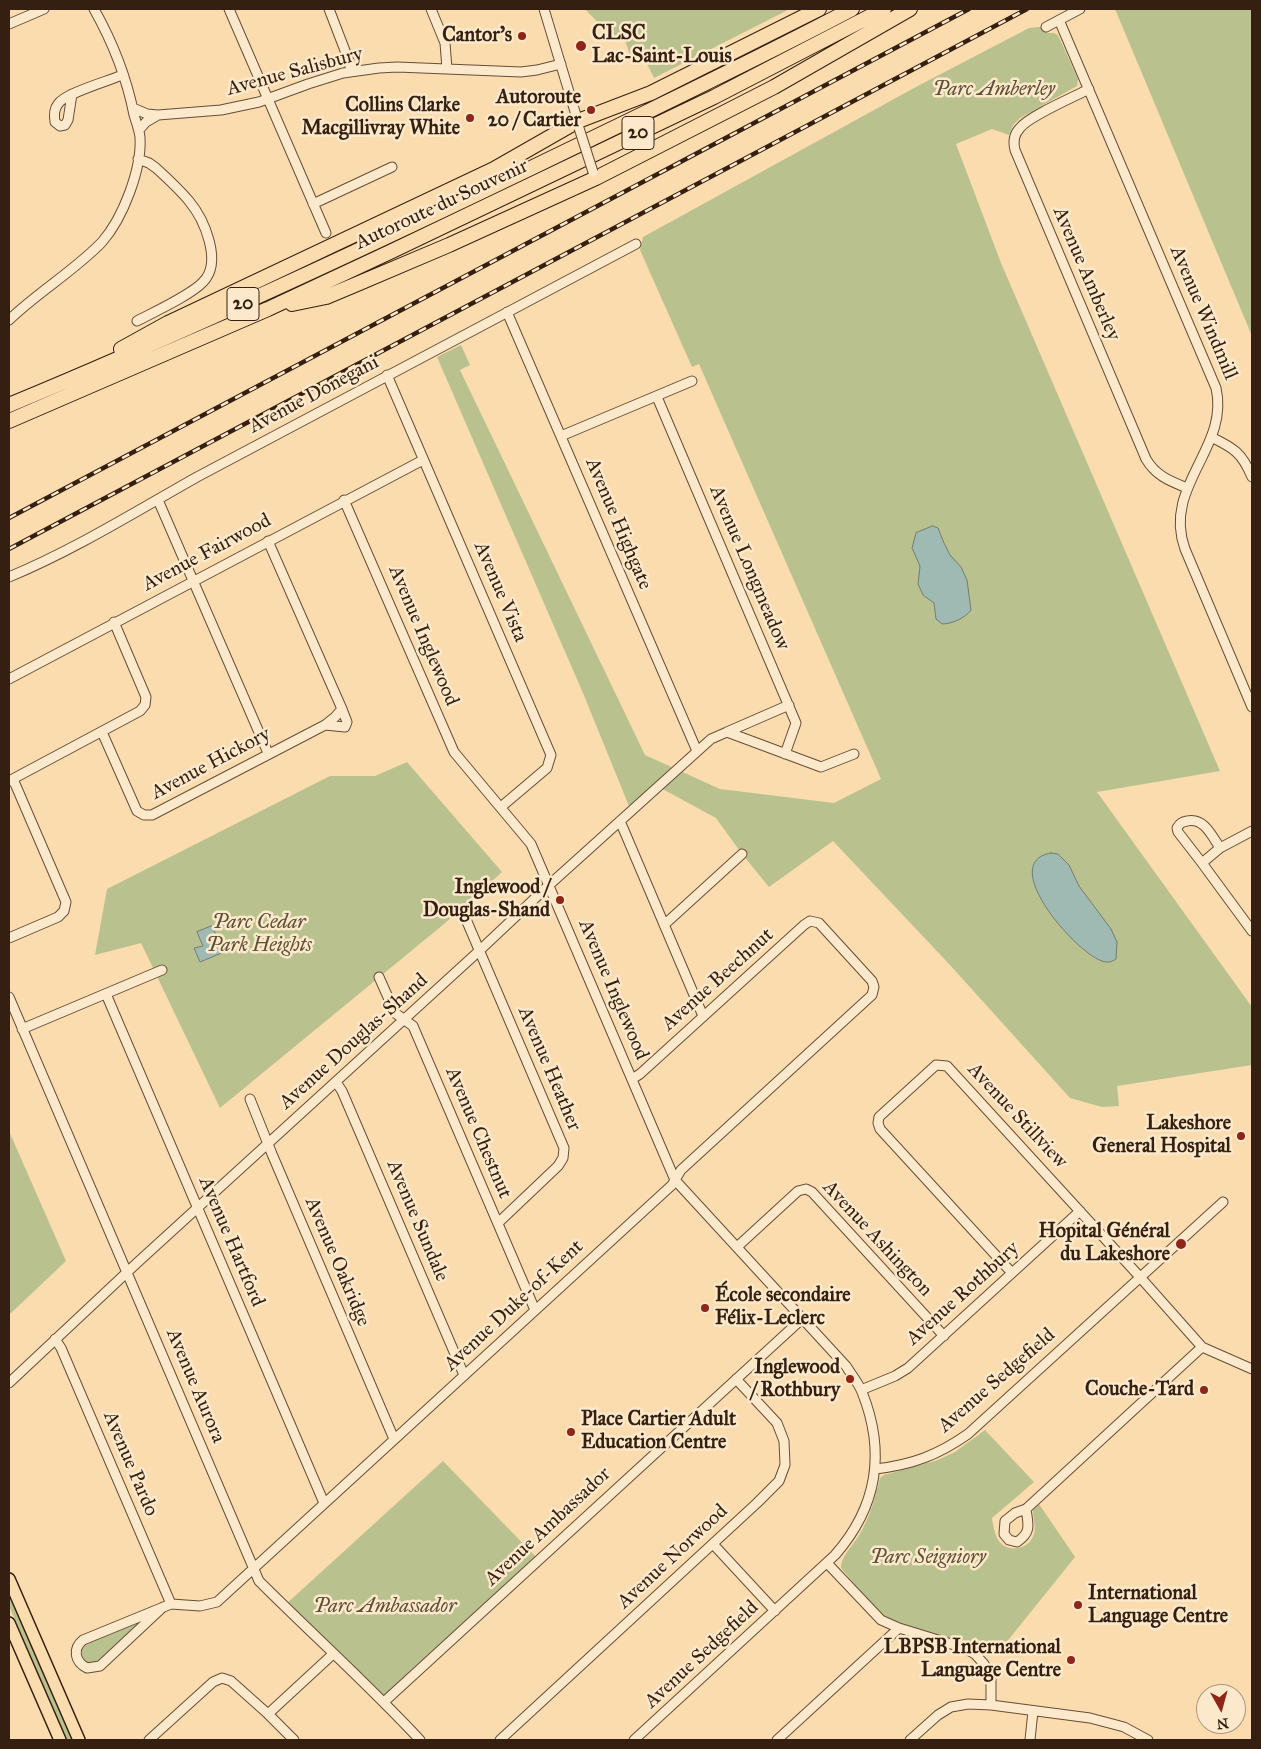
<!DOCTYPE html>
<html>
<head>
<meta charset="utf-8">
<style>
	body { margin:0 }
	#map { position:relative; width:1261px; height:1749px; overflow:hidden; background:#fadcaf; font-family:"IM FELL Great Primer",serif }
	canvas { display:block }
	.frame { position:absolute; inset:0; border:10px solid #351f10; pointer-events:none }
	.north { position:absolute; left:1196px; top:1684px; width:50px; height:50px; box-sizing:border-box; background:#fce8cb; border:1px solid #ac9880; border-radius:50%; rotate:173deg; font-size:14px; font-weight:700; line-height:20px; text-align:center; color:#351f10 }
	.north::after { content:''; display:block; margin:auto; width:18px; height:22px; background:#8f2418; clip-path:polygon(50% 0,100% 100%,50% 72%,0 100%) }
</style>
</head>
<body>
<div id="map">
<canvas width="1261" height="1749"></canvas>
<div class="frame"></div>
<div class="north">N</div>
</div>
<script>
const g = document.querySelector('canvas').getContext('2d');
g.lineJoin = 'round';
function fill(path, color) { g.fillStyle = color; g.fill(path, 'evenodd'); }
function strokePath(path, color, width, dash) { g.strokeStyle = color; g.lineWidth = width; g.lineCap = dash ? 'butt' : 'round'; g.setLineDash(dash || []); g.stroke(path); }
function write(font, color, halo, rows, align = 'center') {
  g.font = font + ' "IM FELL Great Primer",serif'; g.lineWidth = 5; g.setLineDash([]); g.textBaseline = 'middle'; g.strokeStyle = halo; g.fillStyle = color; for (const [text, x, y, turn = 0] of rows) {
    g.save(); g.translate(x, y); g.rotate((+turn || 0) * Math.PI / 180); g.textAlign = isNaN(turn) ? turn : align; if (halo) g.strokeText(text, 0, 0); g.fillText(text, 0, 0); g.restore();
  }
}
fill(new Path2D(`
	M585,9h205l-136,69 -11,-22 -11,5 -7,-21 -18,-8z
	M1115,9h137v327z
	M1037,27h5l6,6h6l4,2 20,44 -1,7 -57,32 -7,7 -4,10 -17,-6 -36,15 45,119 219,508 -123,21 155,215v58l-135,21 2,20 -17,1 -32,-9 -120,-133 -117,-124 -64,46 -27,-33 -26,-36 -59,-32 -26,25 -48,-118 -146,-336 24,-12 9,20 -10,5 185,385 75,34 114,14 47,-24 -182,-415 -7,3 -52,-117 3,-13 271,-149 115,-60z
	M407,762l95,110 -58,52 -224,184 -79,-165 -46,12 12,-66 223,-113h45z
	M9,1131l57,130 -57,54z
	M985,1430l49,52 -42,36c1,6 2,14 5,20 8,16 32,13 37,-4 2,-7 -1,-16 -1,-24l6,-6 36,53 -74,92 -7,5 -8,2 -6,-6 -17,-8 -58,-16 -23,-9 -41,-49c0,-10 7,-17 12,-24 15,-20 21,-42 27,-66l4,-3 54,-15 17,-8z
	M443,1461l94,97 -153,144 -100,-96z
	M9,1594l63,146h-5l-58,-134z
	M141,1619l2,2 -47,42 -8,1 -8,-6 1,-11 2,-2z`), '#b9c28e');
const water = new Path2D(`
	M933,526l5,2 6,15 6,12 11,12 6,13 4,30c-6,8 -19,14 -29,14l-6,-5 -2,-16 -11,-8 -5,-11 2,-18 -8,-18 4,-15z
	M1051,853l7,1 11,11 10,21 32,43 6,13 -1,17c-4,3 -9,4 -14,2 -26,-8 -106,-99 -51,-108z
	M212,926l12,26 -24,10 -6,-14 9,-2 -6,-14z`);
fill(water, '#9fbab2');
strokePath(water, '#757c71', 1);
const minor = new Path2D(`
	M229,9l97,224
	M329,9l20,52 2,11
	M431,9l14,34 2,26
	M544,9l35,116
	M1059,20l157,368c14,60 -54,98 -31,161l67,158
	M9,24l35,-15
	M1046,27l34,-18
	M1089,89c-15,8 -60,27 -69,39 -6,6 -7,14 -5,22l131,309c10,17 24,22 41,29
	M72,94l-4,26 -3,5 -5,1 -5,-4c-1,-6 -1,-13 3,-18 7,-11 51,-23 64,-29
	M133,108l14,6 11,1 63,-5 38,-8 49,-18 35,-11 36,-5 18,-1 124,5 16,-2 24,-6
	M139,130l7,-8 12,-7
	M313,204l79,-37
	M507,312l190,439
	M9,320c29,-28 65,-49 93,-78 21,-24 40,-73 38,-105 -1,-8 -4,-15 -6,-22 -7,-36 -22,-74 -40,-106
	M137,321c17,-9 54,-26 66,-39 20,-20 1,-63 -14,-81 -10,-12 -22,-23 -33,-33l-7,-5 -11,-4
	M387,375l164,380 -4,13 -46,39
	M657,397l139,326 -11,31
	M561,436l131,-55
	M1211,437c23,11 31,16 41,40
	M158,500l110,253
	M344,500l110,252 77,92 144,336 171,186c5,8 12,16 16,26 24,60 16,114 -27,163l-201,185
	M9,577c65,-27 126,-65 188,-100l439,-233
	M9,679l414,-219
	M325,725l10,-8 7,-8
	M102,732l35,79 7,4h8l173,-90 20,2 2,-5 -5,-13 -74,-168
	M727,732l62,-27
	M9,781l131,-70 5,-6 1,-8 -32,-75
	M620,821l83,195
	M1252,831l-32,17 -18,15 50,68
	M1202,863l-24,-31 -1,-4c3,-5 5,-6 10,-7 17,-4 25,15 33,27
	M462,910l102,238 -1,10 -5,8 -60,57
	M664,925l78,-71
	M9,938l49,-21 6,-6 2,-9 -53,-123
	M379,977l16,36 18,13 122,284
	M106,994l218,509
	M9,997l250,584c53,53 110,104 161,159
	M22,1029l140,-59
	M336,1082l6,9 122,284
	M250,1099l22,55 122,285
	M737,1247l61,-56 8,-2 6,3 132,144
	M1012,1273l-132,-144 -2,-6 1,-6 57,-52 11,1 193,211 62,70 50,22
	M55,1339l6,9 110,256
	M9,1383l129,-121 341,-311 69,-65 163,-147 16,-7 94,35 33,-13
	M861,1390l34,-14 13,-8 172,-157
	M875,1469c37,-4 63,-14 93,-35l255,-232
	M1026,1509c2,15 6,23 -9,33l-8,-2 -5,-6 1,-13 10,-8 11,-4 176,-162
	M713,1544l62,67
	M827,1563l54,57 18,8 65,20 11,6 9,10 7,14v27
	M163,1607l-63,59 -13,2c-12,-6 -15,-19 -4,-28l88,-36 29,2 17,-4 455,-417 9,-15 191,-175 2,-8 -2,-6 -53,-58 -9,-2 -6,4 -164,149 -8,5
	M384,1702l419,-384
	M268,1714l65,-60
	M149,1740l64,-58 9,-4 9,3 37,33 26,26
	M500,1740l257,-237 22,-22 6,-16 -1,-24 -7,-18 -41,-44
	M777,1740l122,-112
	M910,1740l28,-25 13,-8 17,-3 23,1 99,13 34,9 24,13
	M1030,1740l3,-29`);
const major = new Path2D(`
	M9,1579l70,161
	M9,1623l51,117`);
const highway = new Path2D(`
	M292,304l34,-7 31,-13 92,-39 147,-67 178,-91 136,-78
	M121,349l47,-26 326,-154 84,-48 73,-28 168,-84
	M9,405c174,-72 346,-152 516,-234 109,-53 219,-105 327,-162
	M9,421l259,-112 122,-57 324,-155 170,-88`);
strokePath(minor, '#664e38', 11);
strokePath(major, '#351f10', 14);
strokePath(highway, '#351f10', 16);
strokePath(minor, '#fce8cb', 9);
strokePath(major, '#fadcaf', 11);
strokePath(highway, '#fadcaf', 14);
const rail = new Path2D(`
	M9,518l960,-509
	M9,549l1018,-540`);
strokePath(rail, '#351f10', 4.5);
strokePath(rail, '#fce8cb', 2.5, [8]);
const minorBridge = new Path2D(`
	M579,128l14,44`);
strokePath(minorBridge, '#664e38', 11, []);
strokePath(minorBridge, '#fce8cb', 9);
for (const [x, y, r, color] of [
	[522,36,5,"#8f2418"],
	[581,46,6,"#8f2418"],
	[591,110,5,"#8f2418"],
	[470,118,5,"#8f2418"],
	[560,900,5,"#8f2418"],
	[1241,1136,5,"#8f2418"],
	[1181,1244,6,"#8f2418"],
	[705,1308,5,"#8f2418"],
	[850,1379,5,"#8f2418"],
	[1204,1390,5,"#8f2418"],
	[571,1432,5,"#8f2418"],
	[1078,1605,5,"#8f2418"],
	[1071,1660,5,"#8f2418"]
]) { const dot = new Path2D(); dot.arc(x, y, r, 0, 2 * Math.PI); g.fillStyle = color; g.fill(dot); strokePath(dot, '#fce8cb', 2); }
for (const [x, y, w] of [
	[638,133,32],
	[243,304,32]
]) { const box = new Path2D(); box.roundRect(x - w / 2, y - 16.5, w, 33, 4); g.fillStyle = '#fce8cb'; g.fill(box); strokePath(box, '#351f10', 1); }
write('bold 19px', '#351f10', null, [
	["20",638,133],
	["20",243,304]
]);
write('bold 20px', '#351f10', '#fce8cb', [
	["CLSC",592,34,"left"],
	["Lac-Saint-Louis",592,57,"left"],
	["Cantor's",512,36],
	["Autoroute",581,98],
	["20 / Cartier",581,121],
	["Collins Clarke",460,106],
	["Macgillivray White",460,129],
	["Inglewood /",550,888],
	["Douglas-Shand",550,911],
	["Lakeshore",1231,1124],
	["General Hospital",1231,1147],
	["Hopital Général",1170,1232],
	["du Lakeshore",1170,1255],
	["École secondaire",715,1296,"left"],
	["Félix-Leclerc",715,1319,"left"],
	["Inglewood",840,1368],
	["/ Rothbury",840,1391],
	["Couche-Tard",1194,1390],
	["Place Cartier Adult",581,1420,"left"],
	["Education Centre",581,1443,"left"],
	["International",1088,1594,"left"],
	["Language Centre",1088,1617,"left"],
	["LBPSB International",1061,1648],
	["Language Centre",1061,1671]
], 'right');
write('20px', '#351f10', '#fce8cb', [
	["Avenue Salisbury",295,72,-15],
	["Autoroute du Souvenir",442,205,-25],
	["Avenue Amberley",1086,274,67],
	["Avenue Windmill",1203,313,67],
	["Avenue Donegani",314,395,-28],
	["Avenue Highgate",618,524,67],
	["Avenue Fairwood",207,553,-28],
	["Avenue Longmeadow",749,568,67],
	["Avenue Vista",500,592,67],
	["Avenue Inglewood",423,636,67],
	["Avenue Hickory",211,764,-28],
	["Avenue Beechnut",718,980,-42],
	["Avenue Inglewood",613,990,67],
	["Avenue Douglas-Shand",354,1042,-42],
	["Avenue Heather",549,1069,67],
	["Avenue Stillview",1017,1116,47],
	["Avenue Chestnut",478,1133,67],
	["Avenue Sundale",417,1221,67],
	["Avenue Ashington",877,1239,47],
	["Avenue Hartford",231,1242,67],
	["Avenue Oakridge",337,1262,67],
	["Avenue Rothbury",963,1294,-42],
	["Avenue Duke-of-Kent",514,1306,-43],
	["Avenue Sedgefield",997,1381,-41],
	["Avenue Aurora",195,1386,67],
	["Avenue Pardo",130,1464,67],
	["Avenue Ambassador",548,1527,-43],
	["Avenue Norwood",673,1557,-43],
	["Avenue Sedgefield",702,1655,-43]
]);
write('italic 20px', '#5d5036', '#fce8cb', [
	["Parc Amberley",994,90],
	["Parc Cedar",259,923],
	["Park Heights",259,946],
	["Parc Seigniory",928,1558],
	["Parc Ambassador",385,1607]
]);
</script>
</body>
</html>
